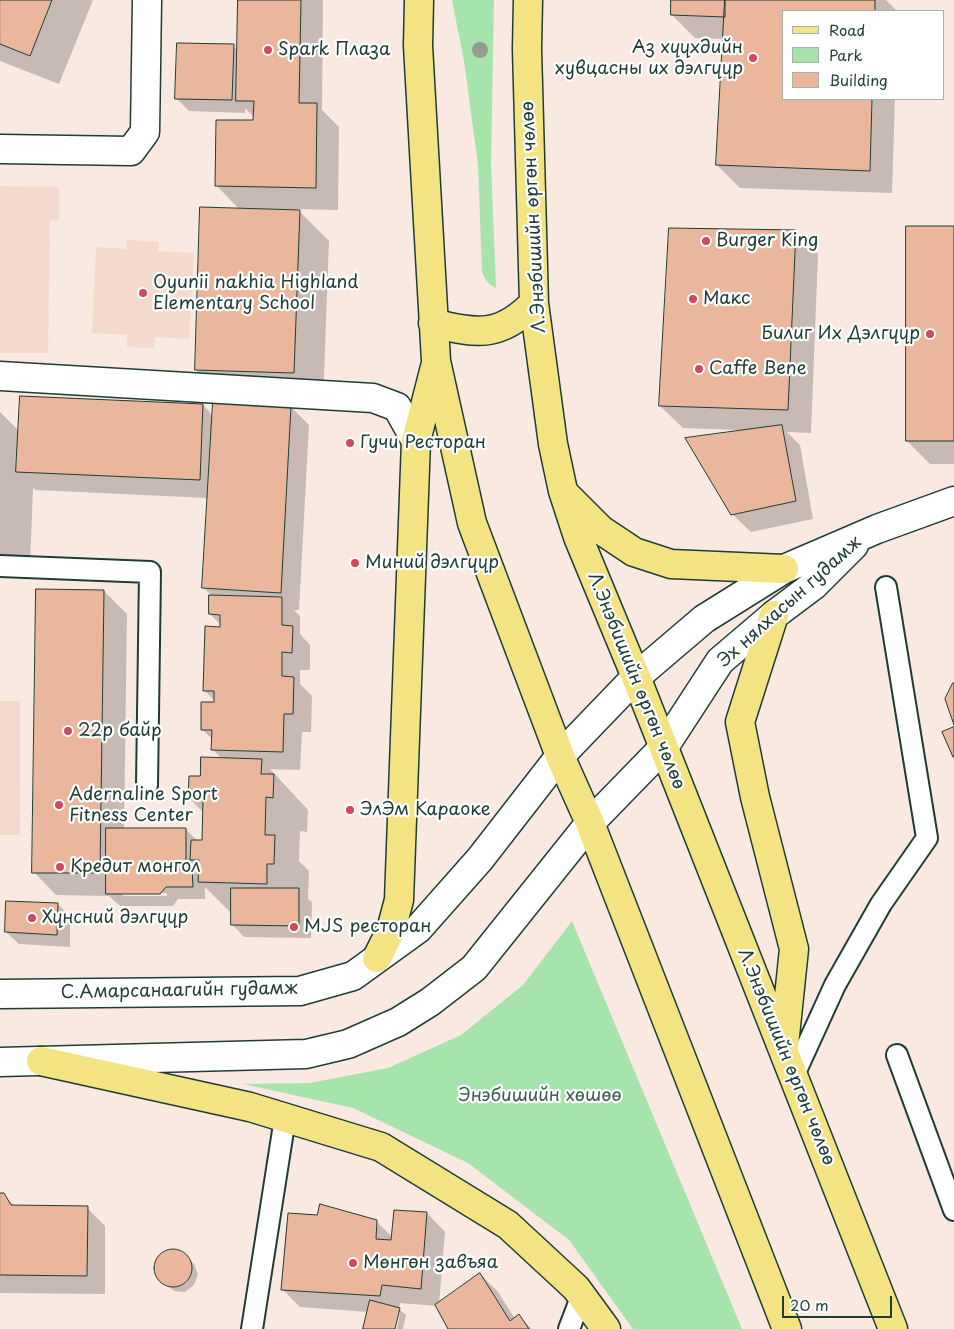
<!DOCTYPE html>
<html>
<head>
<meta charset="utf-8">
<style>
	body { margin:0 }
	#map { position:relative; width:954px; height:1329px; overflow:hidden; background:#f9e9e1; font-family:"Playpen Sans",sans-serif }
	canvas { display:block }
	.legend { position:absolute; left:782px; top:10px; width:162px; height:90px; box-sizing:border-box; background:#fff; border:1px solid #a5b1ae; margin:0; padding:6px 9px; list-style:none; font-size:15px; color:#1f3d34 }
	.legend li { display:flex; align-items:center; gap:10px; height:25px }
	.legend b { width:25px; border:1px solid #a5b1ae }
	.scale { position:absolute; left:782px; top:1296px; width:110px; height:22px; box-sizing:border-box; border:2px solid #1f3d34; border-top:0; padding-left:6px; font-size:15px; line-height:18px; white-space:nowrap; color:#1f3d34; -webkit-text-stroke:4px #fff; paint-order:stroke }
</style>
</head>
<body>
<div id="map">
<canvas width="954" height="1329"></canvas>
<ul class="legend">
<li><b style="height:6px;background:#f4e382"></b>Road</li>
<li><b style="height:14px;background:#a7e4ac"></b>Park</li>
<li><b style="height:14px;background:#eab79c"></b>Building</li>
</ul>
<div class="scale">20 m</div>
</div>
<script>
const g = document.querySelector('canvas').getContext('2d');
g.lineJoin = 'round';
function fill(path, color) { g.fillStyle = color; g.fill(path, 'evenodd'); }
function strokePath(path, color, width, dash) { g.strokeStyle = color; g.lineWidth = width; g.lineCap = dash ? 'butt' : 'round'; g.setLineDash(dash || []); g.stroke(path); }
function write(font, color, halo, rows, align = 'center') {
  g.font = font + ' "Playpen Sans",sans-serif'; g.lineWidth = 4.5; g.setLineDash([]); g.textBaseline = 'middle'; g.strokeStyle = halo; g.fillStyle = color; for (const [text, x, y, turn = 0] of rows) {
    g.save(); g.translate(x, y); g.rotate((+turn || 0) * Math.PI / 180); g.textAlign = isNaN(turn) ? turn : align; if (halo) g.strokeText(text, 0, 0); g.fillText(text, 0, 0); g.restore();
  }
}
fill(new Path2D(`
	M0,186l59,1v33l-9,1 -2,132h-48z
	M127,240l32,2 -1,9 36,2 -5,86 -34,-2 -1,11 -27,-1v-12l-35,-2 4,-86 30,2z
	M0,701h20v134h-20z`), '#f4dacc');
fill(new Path2D(`
	M452,0h42l-3,164 5,124c-8,-4 -12,-9 -14,-17l-4,-106 -14,-104z
	M572,921l170,408h-109l-64,-89 -101,-77 -115,-55 -110,-24 66,-1 79,-15 73,-33 62,-50z`), '#a7e4ac');
fill(new Path2D(`
	M0,0h93l-34,84 -59,-23z
	M239,0h84l-1,110 17,17 -1,83 -41,-1 32,32 -6,161 -98,-3 -29,-29 44,-160 -24,-25 38,-64v-4l-9,-9v5l-56,-2 -13,-13 57,-52 5,5z
	M672,0h214l11,11h-114v88h112l-3,94 -152,-5 -23,-23 8,-126 -30,-1 -23,-23z
	M954,227v237h-24l-23,-23z
	M795,231l23,23 -7,179 -24,-1 13,13 13,74 -62,13 -19,-18 7,-84 -56,-2 -23,-22z
	M203,405l10,11 78,-9 18,18 -10,185h-5l6,6v18l10,11v25h-10v14l12,12 -1,36h-9l-2,38 -30,-1 38,41 -1,22 -7,-1 -1,30 10,10 -1,28 4,3 -1,36 -67,-1 -12,-13v-10l-27,-27v12h-27l-5,7h-53l-11,-10 -53,-1 -22,-23 70,-281 23,23 -3,215h61l13,12 5,1v-30l-14,-14 13,-20 20,-19 -10,-10 1,-9 -11,-11 13,-26v-2l-10,-10 16,-66 -11,-11 1,-19 -8,-8 5,-89 -172,-8 -3,-2 -3,78 -30,-2v-152l19,19zM123,893h44v3h-44z
	M58,904l12,13v30l-51,-3 -13,-12z
	M0,1195h3l12,11 72,2 18,18v68l-105,-1z
	M427,1213l18,19 -6,72 41,-30 18,18 17,27 4,-3 13,13h-83l-12,-23 -37,-3 -1,6 7,6 -3,14h-6l3,-16h-2l-4,16h-29l4,-17 -69,-5 -18,-18 94,-68 16,16z
	M171,1251h6l10,6 7,7 4,10 -4,11 -9,7 -11,-1 -16,-14 -2,-11 5,-11z`), '#0003');
const building = new Path2D(`
	M0,0h52l-22,56 -30,-12z
	M238,0h63l-2,103h18l-1,85 -101,-2 1,-66h37l1,-19h-18z
	M671,0h54v17l-54,-2z
	M725,0h150v11h-92v88h89l-2,72 -154,-6z
	M177,43l57,1 -2,56 -57,-1z
	M200,207l100,3 -6,163 -99,-3z
	M906,226h48v215h-48z
	M669,228l127,2 -8,180 -129,-4z
	M20,396l183,8 -3,76 -184,-8z
	M213,402l78,4 -10,187 -79,-5z
	M782,425l14,76 -65,14 -46,-77z
	M36,589l68,1 -4,283h-68z
	M209,595l73,2v28l11,1 -1,27 -10,-1v24l12,1 -1,37h-9l-1,38 -72,-2 1,-20h-11v-28h13v-11h-11l2,-65 15,1v-12l-11,-1z
	M953,683h1v42l-9,-26z
	M954,727v30h-1l-11,-25z
	M201,757l61,2 -1,15h13l-1,24 -7,-1 -1,38h10l-1,29h-7v20l-69,-2 1,-22h-9l1,-20h11l1,-41h-15l1,-23h11z
	M106,828h80v39l6,-1 1,21h-27l-6,7h-54z
	M231,888h68v38l-68,-1z
	M6,901l52,2 -1,32 -52,-3z
	M0,1193h4l7,12 77,1 -1,70 -87,-1z
	M320,1204l57,16 -1,19 15,1 3,-30 33,2 -6,77 -39,-4 -2,11 -99,-6 7,-77 29,2z
	M154 1268a19 19 0 1 1 38 0a19 19 0 1 1-38 0Z
	M480,1273l30,48 9,-7 10,15h-81l-13,-24z
	M370,1300l30,8 -5,21h-32z`);
fill(building, '#eab79c');
strokePath(building, '#1f3d34', 1);
const lane = new Path2D(`
	M0,566l150,6 -3,213
	M897,1055l57,155
	M793,1077l42,-92 46,-81 46,-66 -41,-251
	M252,1329l33,-211
	M569,1329l13,-34`);
const street = new Path2D(`
	M0,149l131,2 14,-19 2,-132
	M0,376l373,22 24,9 19,34`);
const secondary = new Path2D(`
	M0,994l300,-3 53,-15 65,-47 62,-70 80,-103 76,-79 68,-58 80,-50 93,-40 77,-28
	M0,1062l306,-8 42,-10 50,-22 32,-20 44,-34 116,-145 74,-76 56,-86 54,-46 40,-30 40,-40`);
const primary = new Path2D(`
	M419,0l-1,46 18,315 36,162 88,233 30,67 197,506
	M528,0l-1,49 7,254 19,141 10,47 15,46 58,140 257,652
	M433,323c44,11 67,15 101,-20
	M566,495l35,35 33,22 37,12 113,5
	M774,615l-34,107 15,75 39,152 -10,96
	M377,958l14,-28 8,-30 17,-459 19,-74
	M41,1061l209,46 131,40 127,78 68,63 30,41`);
strokePath(lane, '#1f3d34', 24);
strokePath(street, '#1f3d34', 31);
strokePath(secondary, '#1f3d34', 31);
strokePath(primary, '#1f3d34', 31);
strokePath(lane, '#fff', 20);
strokePath(street, '#fff', 28);
strokePath(secondary, '#fff', 28);
strokePath(primary, '#f4e382', 28);
g.fillStyle = '#909d8f';
for (const [x, y] of [
	[480,50]
]) { g.beginPath(); g.arc(x, y, 8, 0, 2 * Math.PI); g.fill(); }
for (const [x, y, r, color] of [
	[268,50,5,"#d1495b"],
	[753,58,5,"#d1495b"],
	[706,241,5,"#d1495b"],
	[143,293,5,"#d1495b"],
	[693,299,5,"#d1495b"],
	[930,334,5,"#d1495b"],
	[699,369,5,"#d1495b"],
	[350,443,5,"#d1495b"],
	[355,563,5,"#d1495b"],
	[68,731,5,"#d1495b"],
	[59,805,5,"#d1495b"],
	[350,810,5,"#d1495b"],
	[60,867,5,"#d1495b"],
	[32,918,5,"#d1495b"],
	[294,927,5,"#d1495b"],
	[353,1263,5,"#d1495b"]
]) { const dot = new Path2D(); dot.arc(x, y, r, 0, 2 * Math.PI); g.fillStyle = color; g.fill(dot); strokePath(dot, '#fff', 2); }
write('18px', '#1f3d34', '#fff', [
	["Аз хүүхдийн",743,48,"right"],
	["хувцасны их дэлгүүр",743,69,"right"],
	["Spark Плаза",278,50],
	["Burger King",716,241],
	["Oyunii nakhia Highland",153,283],
	["Elementary School",153,304],
	["Макс",703,299],
	["Билиг Их Дэлгүүр",920,334,"right"],
	["Caffe Bene",709,369],
	["Гучи Ресторан",360,443],
	["Миний дэлгүүр",365,563],
	["22р байр",78,731],
	["Adernaline Sport",69,795],
	["Fitness Center",69,816],
	["ЭлЭм Караоке",360,810],
	["Кредит монгол",70,867],
	["Хүнсний дэлгүүр",42,918],
	["MJS ресторан",304,927],
	["Мөнгөн завъяа",363,1263]
], 'left');
write('18px', '#1f3d34', '#fff', [
	["Л.Энэбишийн өргөн чөлөө",534,217,-93],
	["Эх нялхасын гудамж",790,602,-42],
	["Л.Энэбишийн өргөн чөлөө",636,681,68],
	["С.Амарсанаагийн гудамж",179,991,-1],
	["Л.Энэбишийн өргөн чөлөө",786,1057,68]
]);
write('18px', '#3a5e4c', '#fff', [
	["Энэбишийн хөшөө",540,1096]
]);
</script>
</body>
</html>
